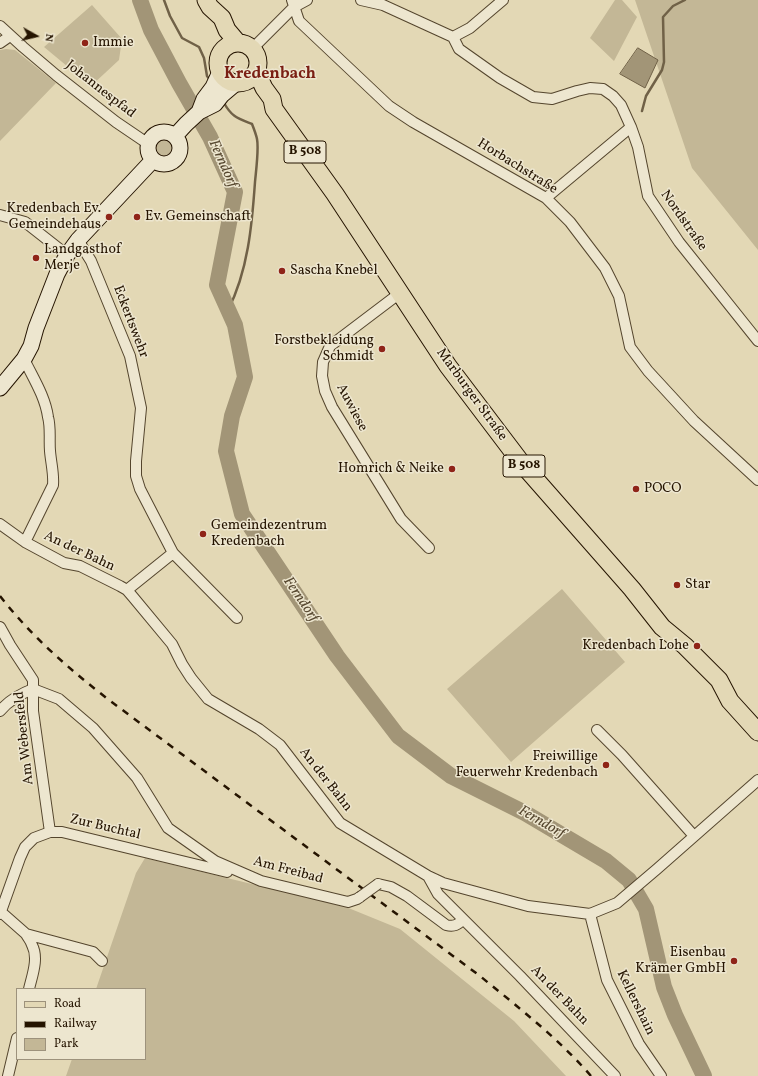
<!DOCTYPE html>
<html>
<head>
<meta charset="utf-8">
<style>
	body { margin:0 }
	#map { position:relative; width:758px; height:1076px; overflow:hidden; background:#e3d8b5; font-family:Vollkorn,serif }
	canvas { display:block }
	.legend { position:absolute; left:16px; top:988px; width:130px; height:72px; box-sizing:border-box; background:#ede6cf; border:1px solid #9d927c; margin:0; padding:5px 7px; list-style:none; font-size:12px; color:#251400 }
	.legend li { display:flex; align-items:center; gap:8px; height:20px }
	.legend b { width:20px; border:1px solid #9d927c }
	.north { position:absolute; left:16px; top:16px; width:40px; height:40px; -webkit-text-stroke:3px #ede6cf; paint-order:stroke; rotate:98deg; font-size:11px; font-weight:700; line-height:16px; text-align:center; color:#251400 }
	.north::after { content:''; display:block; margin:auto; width:14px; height:18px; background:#251400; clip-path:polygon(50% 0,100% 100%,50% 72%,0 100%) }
</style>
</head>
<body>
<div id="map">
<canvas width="758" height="1076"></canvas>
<ul class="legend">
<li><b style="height:5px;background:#e3d8b5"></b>Road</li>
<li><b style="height:5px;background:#251400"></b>Railway</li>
<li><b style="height:11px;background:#c3b796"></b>Park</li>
</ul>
<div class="north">N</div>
</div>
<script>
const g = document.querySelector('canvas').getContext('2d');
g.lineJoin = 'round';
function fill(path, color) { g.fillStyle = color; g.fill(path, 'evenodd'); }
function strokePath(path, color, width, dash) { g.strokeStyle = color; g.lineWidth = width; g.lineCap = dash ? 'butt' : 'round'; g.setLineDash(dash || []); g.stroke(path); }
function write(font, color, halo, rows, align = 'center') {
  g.font = font + ' Vollkorn,serif'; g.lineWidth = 3; g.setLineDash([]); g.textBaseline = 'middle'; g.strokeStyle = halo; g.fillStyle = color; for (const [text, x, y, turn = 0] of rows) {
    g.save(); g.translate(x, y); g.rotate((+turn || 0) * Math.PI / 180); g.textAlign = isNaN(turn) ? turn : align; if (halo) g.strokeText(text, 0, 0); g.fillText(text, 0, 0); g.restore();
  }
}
fill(new Path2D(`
	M615,0h7l15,17 -23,44 -24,-23z
	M635,0h123v250l-66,-82z
	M92,5l30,34 -3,21 -28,26 -47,-39z
	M6,49l9,1 41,33 -56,58v-91z
	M148 148a16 16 0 1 1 32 0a16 16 0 1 1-32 0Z
	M562,589l63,73 -114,100 -64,-73z
	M145,858l201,49 54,22 114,92 52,55h-500l6,-17h73v-70h-49l40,-116z`), '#c3b796');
const water = new Path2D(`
	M638,48l20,12 -13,28 -25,-14z`);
fill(water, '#a29577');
strokePath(water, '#706147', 1);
strokePath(new Path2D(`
	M164,0l6,16 12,22 17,9 5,11 3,18 3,4
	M224,103c8,14 13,15 28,21 2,5 4,10 5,15 2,10 -1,32 -2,43 -3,43 -7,89 -27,128
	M642,111l4,-15 16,-26 2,-8 -1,-45 10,-11 12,-6`), '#706147', 2.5);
strokePath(new Path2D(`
	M140,0l11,30 28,53 31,54 25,55 -18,93 18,40 10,52 -13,39 -6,35 16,63 95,142 61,80 53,40 74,37 81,48 23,19 17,29 18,78 11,28 29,61`), '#a29577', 16);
const minor = new Path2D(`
	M292,0l7,21 90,85 24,16 133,76 24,24 35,46 14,28 11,51 18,24 46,50 64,59
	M361,0l22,5 70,32
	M0,26l23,21 33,28 60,47 28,19 5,1
	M453,37l6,12 41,29 33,19 19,2 25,-8 13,-3 13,1 10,7 8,9 10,22 7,20 10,49 31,46 79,99
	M453,37l17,-9 33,-28
	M0,43l10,-7
	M252,49l42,-42 13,-7
	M546,198l85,-71
	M0,215l25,7 42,33
	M78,240l13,21 39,95 11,52 -5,53v15l4,13 33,64 64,65
	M400,293l-70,53 -7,16 -1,14 3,15 7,16 69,112 28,29
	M24,359c9,19 21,37 24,58 3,11 1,23 2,34 1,12 4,23 3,34l-28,57
	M0,524l25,18 39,21 16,3 40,20 7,4 6,7 39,47 10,20 9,14 17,21 51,30 21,16 60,78 88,53 15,7 85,23 62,8 27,-11 40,-34 101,-89
	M127,590l46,-37
	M0,627l10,18 23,35v31l17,121
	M0,711c9,-11 20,-17 33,-22l26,10 34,29 44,50 31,50 47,33 46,20 87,21 9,-3 3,-2
	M597,730l25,25 72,81
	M428,876l10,18 82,82 95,100
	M378,884l13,3 16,9 39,29c8,2 12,0 17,-6
	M1,912l25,22 67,18 9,9
	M0,914l20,-56 5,-11 9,-9 16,-6h12l165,40
	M590,914l17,66 32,64 22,32
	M26,934c2,4 5,7 6,11 7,13 0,31 -3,44
	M8,1076l9,-38`);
const secondary = new Path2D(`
	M199,112l5,-13 9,-12 7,-15
	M148 148a16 16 0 1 1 32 0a16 16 0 1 1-32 0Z
	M175,136l11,-12 13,-12 16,-8 7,-9 13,-11
	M0,388l24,-29 7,-13 5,-18 21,-54 10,-19 11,-15 75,-80`);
const primary = new Path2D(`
	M206,0l4,7 12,11 5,12 11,13
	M218 63a20 20 0 1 1 40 0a20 20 0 1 1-40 0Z
	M257,73l7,15 8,11 2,10 61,85 113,172 75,99 109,124 30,38 23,19 34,34 11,21 28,31`);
strokePath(minor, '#54452d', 12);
strokePath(secondary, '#251400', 17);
strokePath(primary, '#251400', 19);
strokePath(minor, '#ede6cf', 10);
strokePath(secondary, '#ede6cf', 15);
strokePath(primary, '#e3d8b5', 17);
strokePath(new Path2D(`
	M0,596c32,41 68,72 109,104l371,276c39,32 78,62 111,100`), '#251400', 2.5, [7, 7]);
const minorBridge = new Path2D(`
	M360,897l18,-13`);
strokePath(minorBridge, '#54452d', 12, []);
strokePath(minorBridge, '#ede6cf', 10);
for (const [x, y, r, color] of [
	[85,43,4,"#8f2418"],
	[109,217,4,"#8f2418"],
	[137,217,4,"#8f2418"],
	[36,258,4,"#8f2418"],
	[282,271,4,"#8f2418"],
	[382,349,4,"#8f2418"],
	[452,469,4,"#8f2418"],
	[636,489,4,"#8f2418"],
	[203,534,4,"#8f2418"],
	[677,585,4,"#8f2418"],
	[697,646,4,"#8f2418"],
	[606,765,4,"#8f2418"],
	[734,961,4,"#8f2418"]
]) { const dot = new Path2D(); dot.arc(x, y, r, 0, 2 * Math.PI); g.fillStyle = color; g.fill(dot); strokePath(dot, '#ede6cf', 1.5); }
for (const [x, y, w] of [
	[305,152,42],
	[524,466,42]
]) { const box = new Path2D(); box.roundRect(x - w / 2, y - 11, w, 22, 3); g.fillStyle = '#ede6cf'; g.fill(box); strokePath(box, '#251400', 1); }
write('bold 13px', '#251400', null, [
	["B 508",305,152],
	["B 508",524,466]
]);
write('14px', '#251400', '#ede6cf', [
	["Immie",93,43],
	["Kredenbach Ev.",101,209,"right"],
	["Gemeindehaus",101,225,"right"],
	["Ev. Gemeinschaft",145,217],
	["Landgasthof",44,250],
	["Merje",44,266],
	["Sascha Knebel",290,271],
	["Forstbekleidung",374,341,"right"],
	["Schmidt",374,357,"right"],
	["Homrich & Neike",444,469,"right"],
	["POCO",644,489],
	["Gemeindezentrum",211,526],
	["Kredenbach",211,542],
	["Star",685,585],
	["Kredenbach Lohe",689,646,"right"],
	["Freiwillige",598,757,"right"],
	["Feuerwehr Kredenbach",598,773,"right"],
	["Eisenbau",726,953,"right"],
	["Krämer GmbH",726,969,"right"]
], 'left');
write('14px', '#251400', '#ede6cf', [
	["Johannespfad",100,90,38],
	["Horbachstraße",517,167,32],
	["Nordstraße",683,221,55],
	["Eckertswehr",130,322,69],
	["Marburger Straße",471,395,54],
	["Auwiese",351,408,62],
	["An der Bahn",79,552,25],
	["Am Webersfeld",25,738,-96],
	["An der Bahn",325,780,52],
	["Zur Buchtal",105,828,13],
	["Am Freibad",288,871,15],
	["An der Bahn",559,996,46],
	["Kellershain",635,1003,64]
]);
write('italic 15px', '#574830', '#ede6cf', [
	["Ferndorf",222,164,66],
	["Ferndorf",300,600,56],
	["Ferndorf",541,823,30]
]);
write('bold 16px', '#7a1f14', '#ede6cf', [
	["Kredenbach",270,75]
]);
</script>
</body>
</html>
